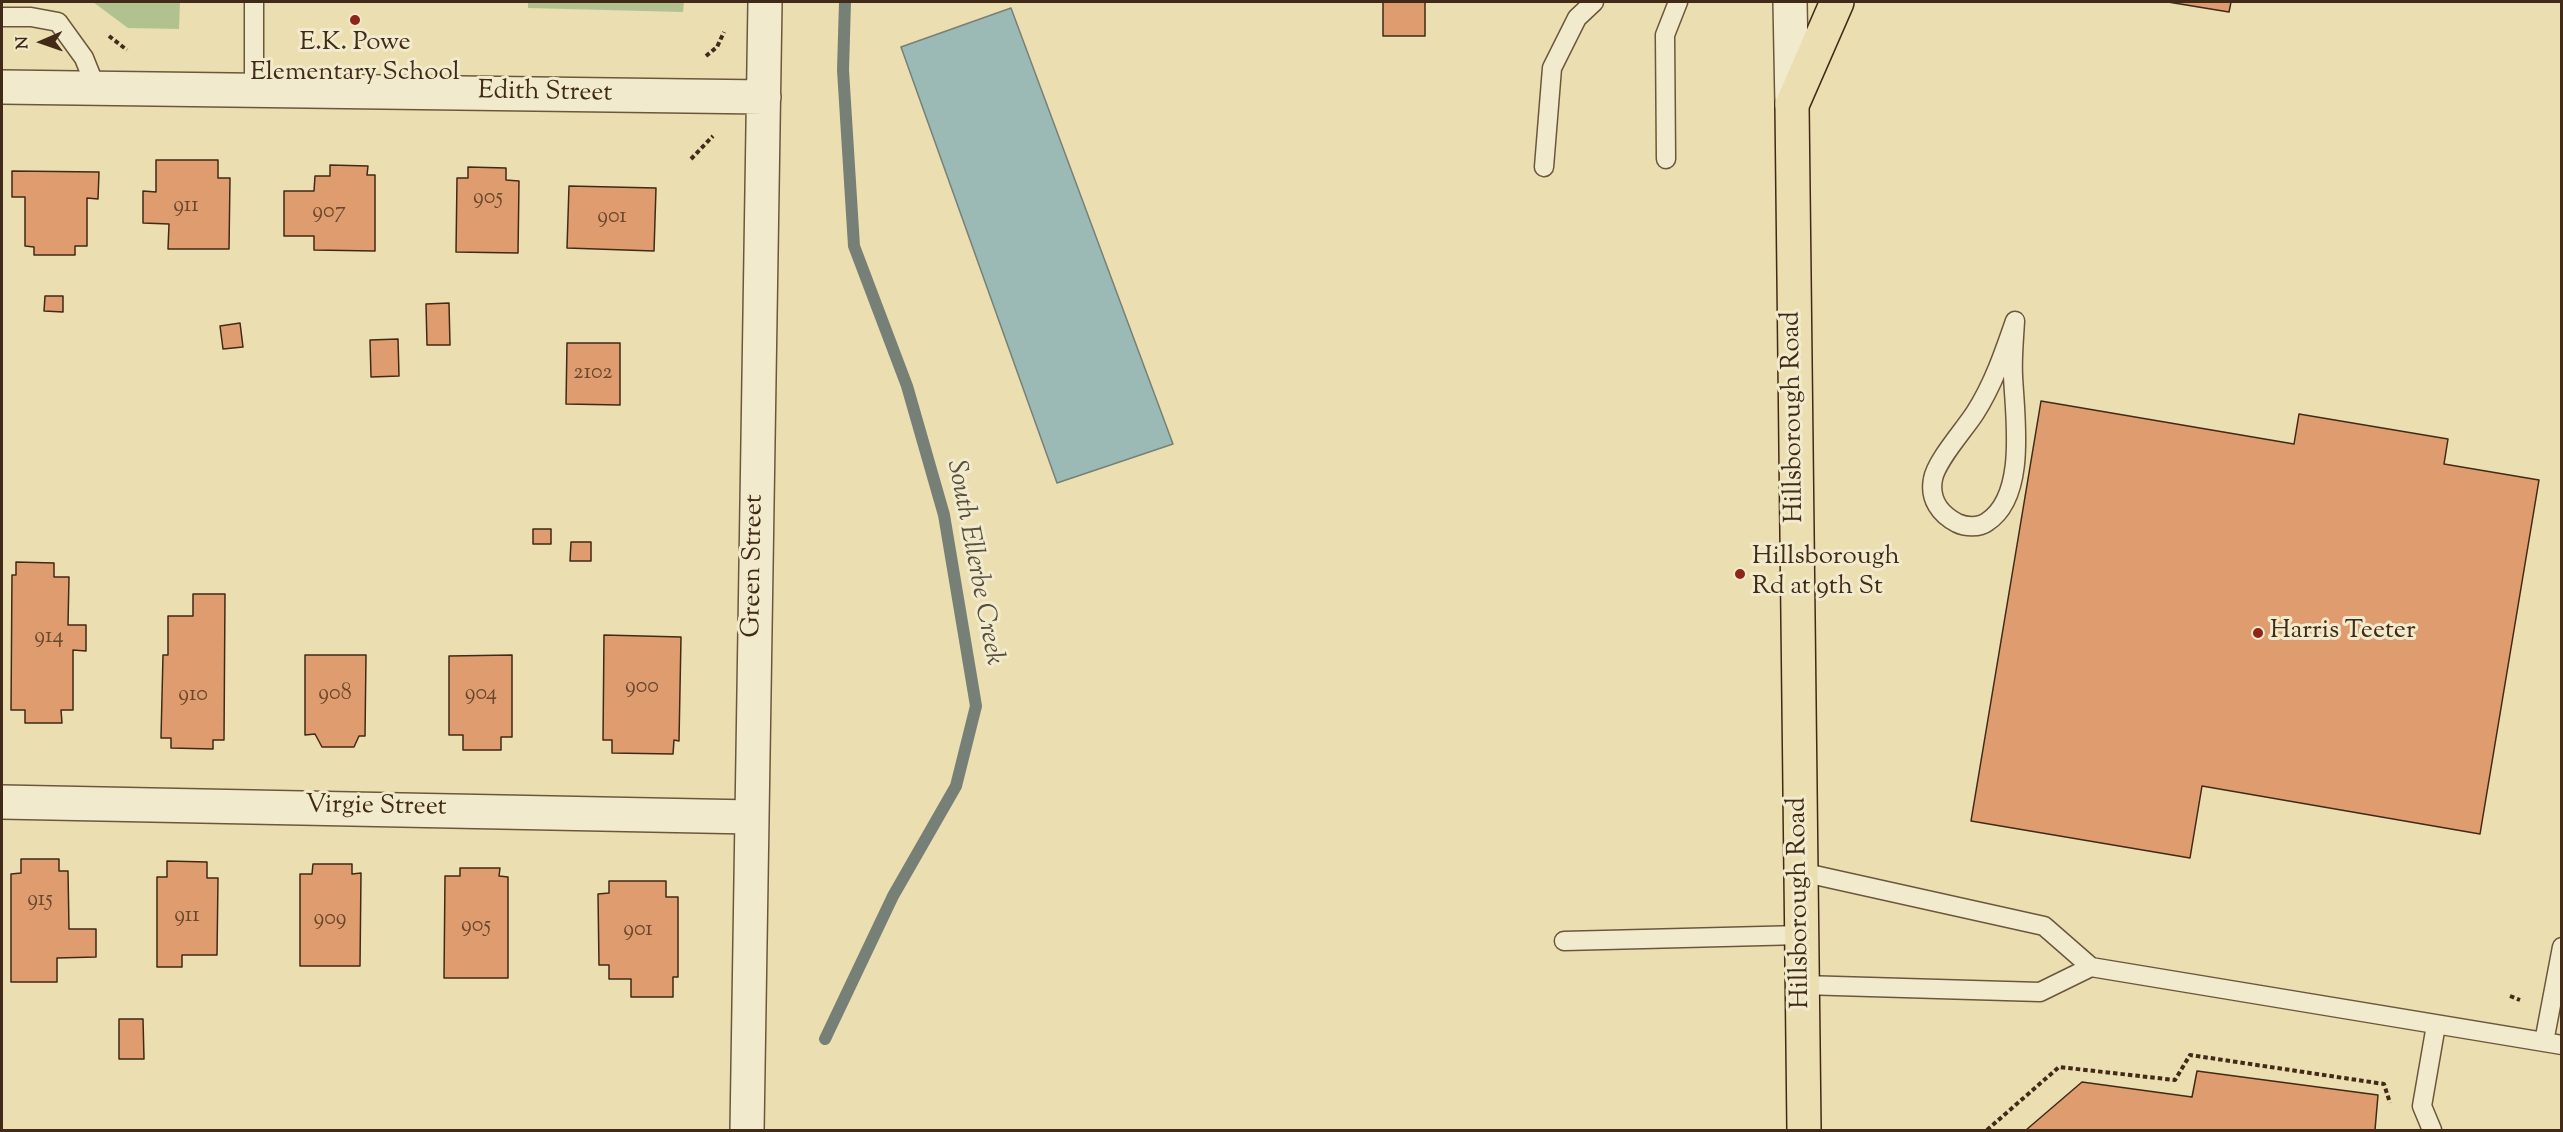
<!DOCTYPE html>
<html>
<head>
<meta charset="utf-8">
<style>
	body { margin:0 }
	#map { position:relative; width:2563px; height:1132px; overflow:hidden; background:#ebdeb0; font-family:"Sorts Mill Goudy",serif }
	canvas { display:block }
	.frame { position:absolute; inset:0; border:3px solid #412a17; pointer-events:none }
	.north { position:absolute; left:12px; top:12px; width:60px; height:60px; -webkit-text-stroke:4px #f2eacc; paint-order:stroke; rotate:268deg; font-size:16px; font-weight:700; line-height:24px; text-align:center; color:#412a17 }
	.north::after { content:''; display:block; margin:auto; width:21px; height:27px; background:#412a17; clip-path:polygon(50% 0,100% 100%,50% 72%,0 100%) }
</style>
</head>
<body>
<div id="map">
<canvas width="2563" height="1132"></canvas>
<div class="frame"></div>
<div class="north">N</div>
</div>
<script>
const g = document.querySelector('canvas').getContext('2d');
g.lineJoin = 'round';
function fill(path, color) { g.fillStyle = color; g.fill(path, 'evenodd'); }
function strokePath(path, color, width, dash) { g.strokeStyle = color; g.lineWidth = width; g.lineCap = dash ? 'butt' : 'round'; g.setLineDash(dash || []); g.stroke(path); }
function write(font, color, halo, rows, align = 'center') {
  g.font = font + ' "Sorts Mill Goudy",serif'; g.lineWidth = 6; g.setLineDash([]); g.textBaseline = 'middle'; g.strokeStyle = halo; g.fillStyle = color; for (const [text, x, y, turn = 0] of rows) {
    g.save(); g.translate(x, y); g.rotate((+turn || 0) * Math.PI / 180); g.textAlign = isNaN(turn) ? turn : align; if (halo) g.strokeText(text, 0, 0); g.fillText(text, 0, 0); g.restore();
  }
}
fill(new Path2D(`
	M93,2h87l-1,27 -51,-1z
	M528,2h156l-1,10 -155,-4z`), '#b2c28f');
const water = new Path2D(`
	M1011,8l162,436 -116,39 -156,-436z`);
fill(water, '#9bbab5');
strokePath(water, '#778076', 1.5);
strokePath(new Path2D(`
	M825,1039l68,-143 63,-110 20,-80 -32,-191 -37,-129 -53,-140 -11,-176 2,-68`), '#778076', 12);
const building = new Path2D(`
	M1383,2h42v34h-42z
	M2168,2h63l-2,10z
	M156,160h62v18h12l-1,71h-61l1,-25 -26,-1v-32l13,1z
	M330,165l38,1 -1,9h8v76l-61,-1v-14h-30v-45h30l1,-15h15z
	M468,167l38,1v12l13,1 -1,72 -62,-1 1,-74h11z
	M12,171l87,1 -1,27 -11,-1v48h-12v9h-41v-8l-9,-1v-49h-13z
	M569,186l87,2 -2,63 -87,-3z
	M45,296h18v16l-19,-1z
	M449,303l1,42h-23l-1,-41z
	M240,323l3,24 -20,2 -3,-23z
	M398,339l1,37 -28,1 -1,-37z
	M567,343h53v62l-54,-1z
	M2041,401l253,43 5,-30 149,25 -4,25 95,16 -59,354 -278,-48 -12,72 -219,-37z
	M533,529h18v15h-18z
	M571,542h20v19h-21z
	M16,562l38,1v14h15l-1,48h18v26l-13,-1v60h-12l1,13h-37v-13h-14l1,-135h4z
	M193,594h32l-1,146h-11v9l-42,-1v-10h-10l2,-83h5v-39h25z
	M604,635l77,2 -2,104 -5,-1 -1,14 -61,-1v-13h-9z
	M305,655h61l-1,81h-6l-5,11h-32l-7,-13 -10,1z
	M512,655v82h-11v13h-38v-15h-14v-79z
	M21,859h38v12h9l1,58h27v28l-39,1v24h-46v-108l10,-1z
	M167,861l40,1v16h11l-1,77h-35v12h-25v-90h10z
	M313,864h39v10l9,-1 -1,93h-60v-92h12z
	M460,868h40l-1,8 9,1v101h-64l1,-102h15z
	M609,881h57v16h12v80h-5v20h-42v-18h-22v-14h-10l-1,-71 11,-1z
	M119,1019h24l1,40h-25z
	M2197,1071l181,24 -3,35h-349l56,-48 110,15z`);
fill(building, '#df9d6f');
strokePath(building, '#412a17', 1.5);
const lane = new Path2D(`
	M254,2v88
	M2,17h29l27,5 26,36 12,30
	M1666,159l-1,-124 13,-33
	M1544,167l8,-99 25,-50 17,-16
	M2015,321c-1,18 -3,37 -2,55 2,42 14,120 -26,146 -8,6 -22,5 -30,1 -17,-9 -28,-24 -24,-44 3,-18 31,-49 42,-66 18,-28 29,-60 40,-92z
	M1801,872l243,54 47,41 471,78
	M1564,941l238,-6
	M1802,985l238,7 51,-25
	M2544,1042l18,-95
	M2432,1130l-10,-24 14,-81`);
const street = new Path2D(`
	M1790,2l2,103
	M2,87l762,10
	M2,802l749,15
	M747,1130l18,-1128`);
const primary = new Path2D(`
	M1804,1130l-12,-1025 45,-103`);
strokePath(lane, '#6c573d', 21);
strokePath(street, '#6c573d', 36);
strokePath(primary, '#412a17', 36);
strokePath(new Path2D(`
	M109,36l18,14
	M706,56l11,-9 7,-15
	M691,159l22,-23
	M2510,996l10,4
	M1987,1130l72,-63 116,13 15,-25 194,29 6,19`), '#412a17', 4, [4.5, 3]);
strokePath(lane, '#f2eacc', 18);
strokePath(street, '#f2eacc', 33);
strokePath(primary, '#ebdeb0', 33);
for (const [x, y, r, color] of [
	[355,20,6,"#8f2418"],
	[1740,574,6,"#8f2418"],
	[2258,633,6,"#8f2418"]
]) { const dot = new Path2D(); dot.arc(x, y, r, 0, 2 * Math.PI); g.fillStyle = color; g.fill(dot); strokePath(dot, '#f2eacc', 2); }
write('22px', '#68472d', null, [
	["905",488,199],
	["911",186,207],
	["907",329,213],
	["901",612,218],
	["2102",593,374],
	["914",49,638],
	["900",642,688],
	["908",335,695],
	["904",481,695],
	["910",193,696],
	["915",40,901],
	["911",187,917],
	["909",330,920],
	["905",476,927],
	["901",638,931]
]);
write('26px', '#412a17', '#f2eacc', [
	["E.K. Powe",355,45,"center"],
	["Elementary School",355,75,"center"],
	["Hillsborough",1752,559],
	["Rd at 9th St",1752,589],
	["Harris Teeter",2270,633]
], 'left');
write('26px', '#412a17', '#f2eacc', [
	["Edith Street",545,94,1],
	["Hillsborough Road",1795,417,-91],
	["Green Street",755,566,-89],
	["Virgie Street",376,808,1],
	["Hillsborough Road",1801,903,-91]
]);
write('italic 27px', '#584e3e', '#f2eacc', [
	["South Ellerbe Creek",973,563,79]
]);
</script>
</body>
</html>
